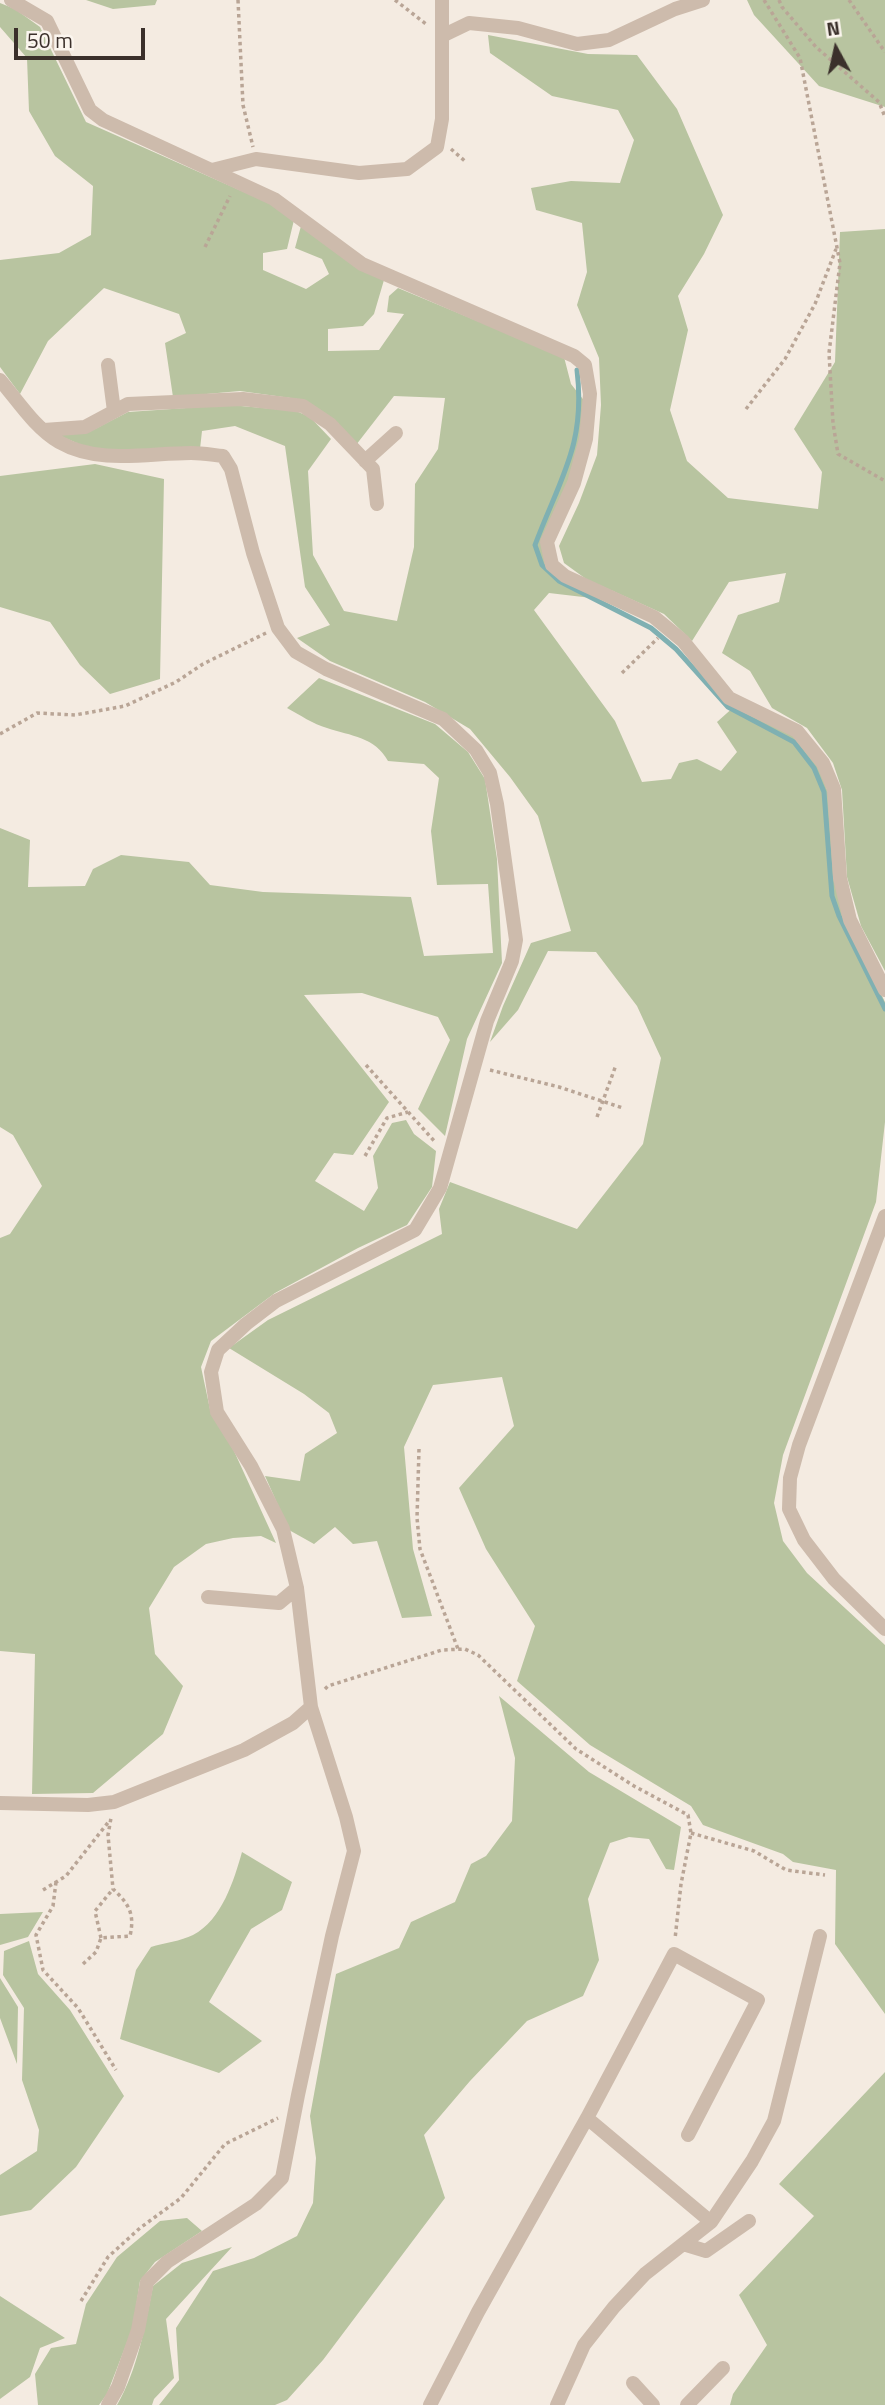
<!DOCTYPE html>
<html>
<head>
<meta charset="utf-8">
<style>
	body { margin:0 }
	#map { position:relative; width:885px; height:2405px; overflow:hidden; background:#f4ebe1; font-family:"Titillium Web",sans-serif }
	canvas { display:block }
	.north { position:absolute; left:801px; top:14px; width:70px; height:70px; -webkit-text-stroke:5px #fbf5ee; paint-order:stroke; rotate:352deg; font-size:19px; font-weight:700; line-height:28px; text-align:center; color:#3b302b }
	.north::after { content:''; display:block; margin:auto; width:24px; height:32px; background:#3b302b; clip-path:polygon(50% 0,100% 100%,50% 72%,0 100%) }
	.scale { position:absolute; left:14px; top:28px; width:131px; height:32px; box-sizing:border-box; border:4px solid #3b302b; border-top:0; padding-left:9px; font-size:21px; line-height:24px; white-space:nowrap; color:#3b302b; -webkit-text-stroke:5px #fbf5ee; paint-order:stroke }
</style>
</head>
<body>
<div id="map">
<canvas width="885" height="2405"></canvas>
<div class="north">N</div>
<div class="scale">50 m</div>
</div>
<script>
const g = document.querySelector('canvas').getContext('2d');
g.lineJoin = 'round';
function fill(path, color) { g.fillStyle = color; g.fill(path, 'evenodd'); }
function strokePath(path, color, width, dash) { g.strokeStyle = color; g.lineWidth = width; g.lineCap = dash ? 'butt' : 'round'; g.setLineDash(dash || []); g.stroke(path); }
fill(new Path2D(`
	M86,0h71l-2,5 -42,4z
	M747,0h138v107l-66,-21 -65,-71z
	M0,3l15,6 25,18 46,95 185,82 23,16 -7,29 -24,4v17l43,19 23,-15 -7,-15 -27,-11 6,-22 83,54 -10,34 -11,12 -35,3v22l51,-1 25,-36 -17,-2 2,-16 9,-8 166,69 7,27 15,19 -6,35 -32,127 52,34 -51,-6 -15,17 81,111 27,61 29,-3 8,-16 18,-4 24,12 16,-19 -20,-30 19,-17 58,27 23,31 11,29 17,128 40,82v120l-9,80 -93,253 -9,48 9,38 24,32 78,72v369l-50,-70 1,-74 -43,-8 -10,-8 -80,-29 -12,-19 -101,-61 -73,-64 18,-55 -49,-77 -27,-61 55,-62 -12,-49 -69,8 -29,62 9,102 19,67 -30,2 -25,-77 -24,3 -18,-17 -21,17 -25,-14 -24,-54 35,5 5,-27 32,-21 -8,-20 -25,-19 -75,-46 39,-28 174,-86 -3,-25 11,-27 127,47 66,-85 18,-86 -24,-52 -41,-54 -48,-1 -30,59 -28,32 13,-36 28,-63 40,-12 -33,-115 -28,-39 -40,-48 -45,-27 -95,-41 -33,-23 33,-13 -25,-38 -20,-141 -50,-20 -33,5 -2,18 -51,3 -61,-4 -32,-14 33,-2 39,-20 102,-7 66,6 14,6 21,22 -23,32 5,84 31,56 53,10 17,-74 1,-63 23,-35 7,-51 -51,-2 -38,49 -51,-45 -65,-9 -67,6 -8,-54 21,-10 -7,-19 -75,-26 -56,53 -28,53 -20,-27v-107l59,-7 32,-18 2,-49 -38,-30 -26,-45 -2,-53 -27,-31z
	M488,35l100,19 49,1 40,54 46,106 -19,39 -26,42 10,34 -18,80 17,51 41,37 90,11 4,-37 -28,-43 41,-67 5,-130 45,-3v742l-24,-45 -14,-49 -5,-87 -9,-27 -26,-35 -35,-20 -22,-37 -28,-18 16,-38 41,-13 7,-29 -57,9 -37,59 -28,-27 -78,-35 -22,-16 -5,-17 20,-43 18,-48 4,-50 -2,-47 -22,-53 10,-33 -5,-49 -46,-13 -5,-22 40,-7 49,2 14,-43 -16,-30 -66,-14 -62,-43z
	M95,464l69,15 -4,200 -50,15 -30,-29 -30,-43 -50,-15v-131z
	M319,678l116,46 33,28 17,27 12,80 5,104 -35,76 -22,97 -27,-27 32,-69 -12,-23 -76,-24 -58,2 85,107 -36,53 -19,-2 -19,28 49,30 14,-23 -5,-32 19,-33 14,-3 8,14 22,17 -4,36 -25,38 -49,23 -83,45 -64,48 -10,26 9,42 24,42 42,92 -15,-7 -28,2 -27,6 -32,23 -25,41 6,46 28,32 -20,48 -70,59 -61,1 3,-140 -35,-3v-413l10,-4 32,-48 -29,-51 -13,-8v-299l30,12 -2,47 57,-1 8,-17 28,-14 68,7 21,23 53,7 148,5 13,59 69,-3 -5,-69 -51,1 -6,-54 8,-53 -15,-14 -36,-3c-13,-24 -37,-25 -61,-33 -14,-4 -27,-13 -40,-20z
	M499,1696l90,76 92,55 -7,43 -8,-1 -17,-30 -20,-2 -19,6 -22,56 11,61 -16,36 -56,25 -57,60 -46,54 21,63 -122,162 -36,40 -12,5h-116l20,-25 -3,-52 37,-57 41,-13 43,-22 16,-33 3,-45 -6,-42 26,-142 63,-26 12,-26 44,-20 16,-38 15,-8 26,-35 3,-63z
	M242,1852l50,30 -10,28 -31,19 -42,73 53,39 -43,32 -99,-34 16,-69 15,-23c13,-4 30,-6 42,-12 29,-15 41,-55 49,-83z
	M43,1912l-15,25 -28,8v-31z
	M29,1941l9,33 32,36 54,86 -48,71 -45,43 -31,6v-41l37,-24 2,-21 -17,-50 2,-72 -21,-33 1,-24z
	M0,1978l18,29 -1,57 -17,-46z
	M885,2072v333h-155l3,-11 34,-49 -28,-50 75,-79 -35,-32z
	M187,2218l15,13 -47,31 -15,19 -7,46 -26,67 -8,11h-61l-3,-31 16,-26 25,-4 10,-40 31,-47 43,-36z
	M232,2247l-66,72 8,59 -20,21 -2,6h-35c21,-36 28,-79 36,-119l29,-23z
	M0,2296l65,42 -25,10 -10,29 -30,22z`), '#b8c4a0');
strokePath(new Path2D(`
	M577,370c9,75 -17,108 -42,175l7,20 17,16 92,47 25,21 52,58 66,35 20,26 10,24 8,104 7,20 46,93`), '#7fb0b2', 5);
strokePath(new Path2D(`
	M238,0l5,105 10,42
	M395,0l31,24
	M764,0l36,58 40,205 -11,90 4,70 5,31 47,27
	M779,0l3,7 34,40 63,55 6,15
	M849,0l36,52
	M451,149l15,13
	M205,247l25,-51
	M746,409l39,-50 30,-55 21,-55
	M622,673l36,-35
	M0,734l37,-21 38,2 50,-9 51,-24 27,-18 63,-31
	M366,1065l70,78
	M490,1070l69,17 64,21
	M597,1117l19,-52
	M365,1156l22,-38 21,-6
	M419,1449l-2,69 3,31 38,100
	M325,1689l3,-3 114,-36 23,-1 13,6 98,94 58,37 54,29 3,18 -10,51 -6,55
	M691,1833l63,18 32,19 39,5
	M56,1882l-3,24 -17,29 7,35 35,38 38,62
	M43,1890l23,-14 44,-56
	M101,1938l-6,-27 18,-22
	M83,1964l13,-12 5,-14 29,-2c5,-22 -1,-32 -17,-47l-5,-54 3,-17
	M81,2301l27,-44 32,-29 41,-30 44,-54 53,-26`), '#b9a596', 3.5, [3.5, 3.5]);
strokePath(new Path2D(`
	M11,0l36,21 43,89 13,10 171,79 88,65 212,92 11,9 5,29 -4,45 -12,44 -27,59 5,23 13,11 89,41 29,24 46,57 68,33 26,32 11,26 6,89 10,42 35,70
	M442,36l27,-13 49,5 59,16 32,-4 66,-31 28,-9
	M212,170l44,-11 103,14 48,-4 30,-22 5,-28v-119
	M108,365l6,46
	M0,380c18,21 35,48 59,62 40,23 89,11 132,11 11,0 22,2 32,3l8,13 22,84 25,75 18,24 30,17 117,50 33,31 14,23 7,31 19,136 -4,21 -25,60 -47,167 -25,42 -139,71 -30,23 -28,26 -7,22 6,40 34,54 32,63 14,59 14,119 35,110 8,34 -22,85 -34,159 -16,83 -26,26 -89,58 -20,20 -9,48 -20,57 -10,18
	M44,430l41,-3 43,-23 115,-5 60,7 27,18 43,45 4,35
	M365,461l31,-28
	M885,1216l-86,229 -9,33 -1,31 15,31 30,39 51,50
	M208,1597l71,6 18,-15
	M0,1803l88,2 26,-3 130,-52 49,-27 18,-16
	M587,2118l124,104
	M683,2244l23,7 43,-30
	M633,2383l20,22
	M430,2405l48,-93 109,-194 87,-164 84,46 -70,135
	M557,2405l27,-60 30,-38 31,-33 66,-52 41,-61 22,-40 46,-185
	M687,2405l36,-37`), '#cdbbac', 14);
</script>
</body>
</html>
